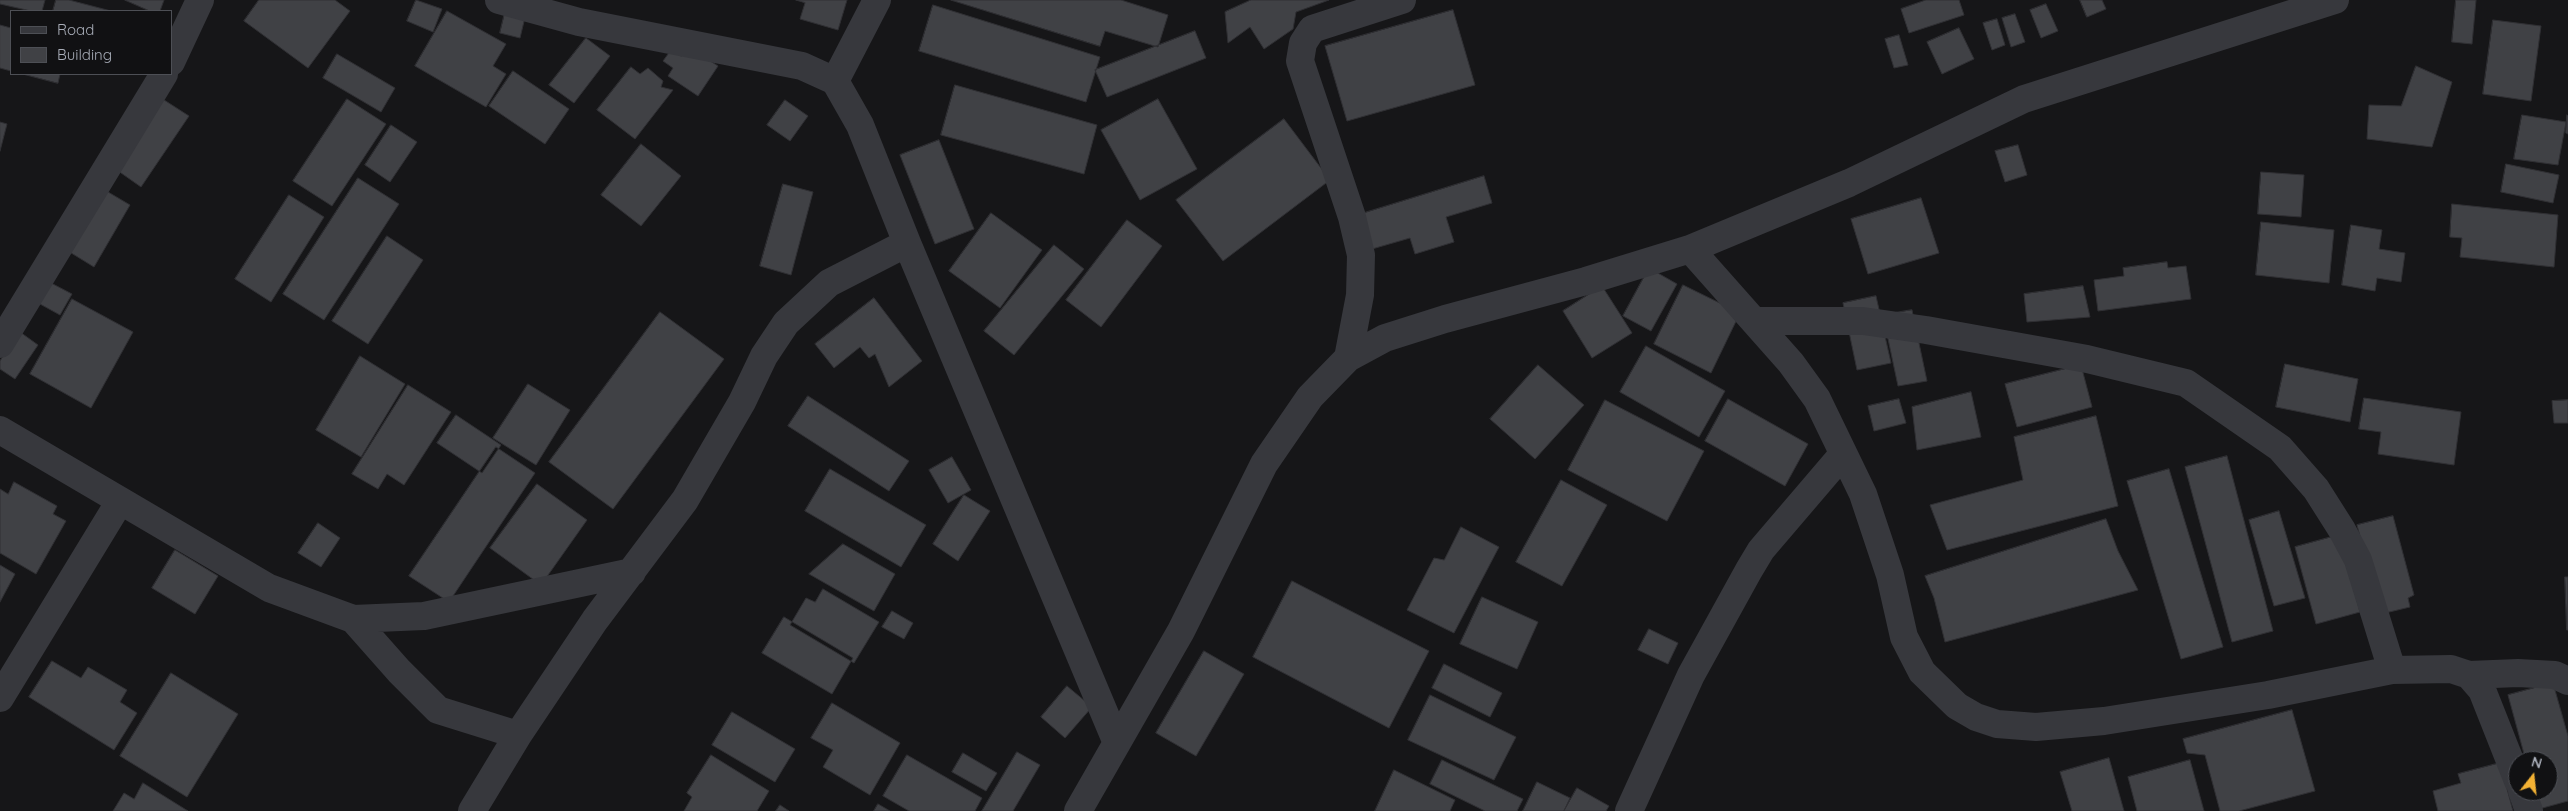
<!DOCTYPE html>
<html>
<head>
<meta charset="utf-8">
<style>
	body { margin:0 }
	#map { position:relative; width:2568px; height:811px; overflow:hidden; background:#161618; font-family:Quicksand,sans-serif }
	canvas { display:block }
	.legend { position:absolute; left:10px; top:10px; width:162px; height:65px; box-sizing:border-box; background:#111113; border:1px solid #4d4f55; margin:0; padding:6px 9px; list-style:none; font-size:15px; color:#a8adb8 }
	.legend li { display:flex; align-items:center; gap:10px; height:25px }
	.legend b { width:25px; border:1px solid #4d4f55 }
	.north { position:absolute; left:2508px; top:751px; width:50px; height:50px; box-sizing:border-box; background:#111113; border:1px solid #4d4f55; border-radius:50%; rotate:16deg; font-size:14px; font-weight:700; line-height:20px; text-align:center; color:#a8adb8 }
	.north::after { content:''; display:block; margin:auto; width:18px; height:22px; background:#f2b134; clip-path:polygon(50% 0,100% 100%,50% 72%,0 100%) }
</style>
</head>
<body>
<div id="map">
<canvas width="2568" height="811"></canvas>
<ul class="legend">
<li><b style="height:6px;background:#37383d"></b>Road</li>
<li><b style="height:14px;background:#404145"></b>Building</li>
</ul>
<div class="north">N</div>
</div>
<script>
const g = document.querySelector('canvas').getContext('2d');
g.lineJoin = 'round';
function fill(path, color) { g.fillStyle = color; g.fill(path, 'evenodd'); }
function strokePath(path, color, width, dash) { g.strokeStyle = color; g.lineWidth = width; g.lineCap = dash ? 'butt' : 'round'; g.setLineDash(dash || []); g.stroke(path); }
const building = new Path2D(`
	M0,0h45l-3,11h-11l-31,-7z
	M56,0h13l42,11h-58z
	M125,0h39l-4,11h-10z
	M259,0h76l15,11 -42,57 -64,-47z
	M416,0l26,9 -9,23 -26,-11z
	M796,0h51l-9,30 -38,-11 5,-16z
	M951,0h170l47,15 -10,32 -53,-16 -5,15z
	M1251,0h78l-33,12 -3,17 -29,20 -14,-22 -22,16 -3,-31z
	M1926,0h33l5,15 -55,18 -8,-24z
	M2080,0h22l4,9 -19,8z
	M2456,0h20l-4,44 -20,-2z
	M507,4l20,5 -7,29 -20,-5z
	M2046,4l12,27 -17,7 -11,-28z
	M933,5l167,52 -14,45 -167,-51z
	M1453,10l22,75 -128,36 -22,-75z
	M447,11l59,33 -13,22 13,8 -20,33 -71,-41z
	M2015,14l10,28 -14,5 -9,-29z
	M1997,19l8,26 -13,5 -9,-27z
	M2493,20l48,6 -10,75 -48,-7z
	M0,25l11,3v43l-11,-3z
	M1959,28l15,31 -32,15 -15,-32z
	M1195,31l11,27 -99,39 -12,-27z
	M1899,35l9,30 -14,3 -9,-29z
	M586,38l24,18 -36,47 -25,-18z
	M687,46l31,20 -20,30 -30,-20 5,-8 -10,-7 8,-11 10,6z
	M337,54l58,34 -14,24 -58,-34z
	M2416,66l36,16 -20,65 -65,-8 2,-34 32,1z
	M631,67l9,7 8,-6 15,13 -2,6 12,3 -38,49 -38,-29z
	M513,71l56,38 -24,35 -56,-38z
	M23,74h37l-2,9z
	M955,85l142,40 -13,49 -143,-39z
	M161,98l28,18 -48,71 -27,-19z
	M347,99l39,25 -54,82 -39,-25z
	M1158,99l39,70 -57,31 -39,-70z
	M785,100l23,16 -18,25 -23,-16z
	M2522,115l44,7 -8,43 -44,-6z
	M2567,115l1,1v18l-2,-1z
	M1284,119l46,61 -107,81 -47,-61z
	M0,122l7,2 -7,27z
	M391,125l26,17 -27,40 -25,-17z
	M939,140l35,89 -39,15 -35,-89z
	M641,144l40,32 -40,50 -40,-31z
	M2018,145l9,30 -22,7 -10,-31z
	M2506,164l53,11 -6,28 -52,-11z
	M2261,172l43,3 -3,42 -43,-3z
	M1484,176l8,27 -46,14 8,25 -39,12 -5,-16 -38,11 -11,-35z
	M358,178l41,26 -75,116 -41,-26z
	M783,184l30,8 -22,83 -31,-9z
	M103,189l27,16 -36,62 -26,-16z
	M289,195l35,22 -53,85 -36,-23z
	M1921,198l18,55 -71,21 -17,-55z
	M2452,204l106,11 -4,52 -94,-10 2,-19 -12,-1z
	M991,213l51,37 -42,58 -51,-37z
	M1127,220l35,26 -61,81 -35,-27z
	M2261,222l73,8 -5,53 -73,-8z
	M2351,225l31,5 -3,19 26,4 -4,29 -24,-4 -2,13 -33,-6z
	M387,236l36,24 -55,84 -36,-23z
	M1054,245l30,24 -70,86 -30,-24z
	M2167,262l1,6 18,-2 5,33 -93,12 -4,-31 30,-4 -1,-8z
	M1649,268l28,16 -26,47 -28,-15z
	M51,283l21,11 -12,21 -20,-11z
	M1683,285l57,28 -29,60 -57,-29z
	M1602,286l30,47 -40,25 -29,-47z
	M2083,286l7,31 -63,5 -3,-28z
	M1876,296l15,67 -34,7 -14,-67z
	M874,298l48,63 -33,26 -14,-33 -6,4 -9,-11 -26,21 -19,-24z
	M72,299l61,33 -42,76 -61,-34z
	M1912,310l15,71 -29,5 -15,-71z
	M660,312l64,47 -111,150 -64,-47z
	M20,332l18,13 -23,34 -15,-10v-8z
	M1646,346l79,45 -26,46 -79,-45z
	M360,356l45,28 -44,73 -45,-27z
	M2285,364l73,15 -8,43 -74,-15z
	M1538,365l46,40 -49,54 -45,-40z
	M2081,365l11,42 -75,20 -12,-43z
	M528,384l42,26 -34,55 -43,-27z
	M408,385l43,27 -47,73 -17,-11 -9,15 -26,-15z
	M1971,392l10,45 -64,13 -5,-43z
	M808,396l101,65 -20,30 -101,-65z
	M2364,398l97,14 -7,53 -76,-11 3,-22 -22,-3z
	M1728,399l80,45 -23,42 -80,-45z
	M1899,399l7,24 -32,8 -6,-25z
	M1605,400l99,51 -37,70 -99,-51z
	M2568,400v23h-14l-2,-22z
	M456,415l45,30 -19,28 -45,-30z
	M2096,416l22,90 -171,44 -17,-45 93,-25 -9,-43z
	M496,447l39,26 -86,129 -40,-26z
	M2227,456l46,175 -41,11 -47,-175z
	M952,457l19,33 -23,13 -19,-33z
	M830,469l96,56 -25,42 -96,-56z
	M2169,469l54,178 -42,12 -54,-178z
	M1561,480l46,25 -45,81 -46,-24z
	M14,482l43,24 -4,8 13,7 -30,53 -36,-21v-64l8,5z
	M537,484l50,36 -46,65 -51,-37z
	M964,495l26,16 -32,50 -25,-17z
	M2279,511l26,87 -31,8 -25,-86z
	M2393,516l21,79 -6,3 2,9 -29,7 -24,-89z
	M2106,519l12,32 20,39 -193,52 -11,-44 -9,-22z
	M318,523l22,15 -19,29 -23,-14z
	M1461,527l38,20 -45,86 -47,-23 27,-52 10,2z
	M2339,535l21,77 -44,12 -21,-77z
	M843,544l52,30 -21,37 -65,-37z
	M175,550l43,26 -23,38 -43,-26z
	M0,565l15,9 -15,28z
	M2565,577h3v53h-1z
	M1292,581l137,70 -40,77 -136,-71z
	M823,589l56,33 -25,41 -64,-38 16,-27 9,4z
	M1482,597l56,25 -21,47 -57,-25z
	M892,611l21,12 -9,16 -22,-12z
	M784,617l69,41 -21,36 -70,-41z
	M1649,629l29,14 -10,21 -30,-14z
	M1204,651l40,23 -48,82 -40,-23z
	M52,661l29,17 7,-11 39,23 -7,12 17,11 -23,37 -85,-53z
	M1444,664l58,29 -12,24 -58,-29z
	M171,673l67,41 -51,83 -67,-41z
	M2553,683l15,53v65l-29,8 -5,-18h14v-30h-22l-18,-66z
	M1067,686l25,21 -27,31 -24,-21z
	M1430,695l86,42 -22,43 -86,-40z
	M832,703l68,40 -30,52 -47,-28 10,-17 -22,-12z
	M2292,710l23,81 -76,20h-19l-15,-56 -18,-2 -4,-14z
	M732,712l63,37 -20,33 -63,-37z
	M1017,752l23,13 -27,46h-31z
	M963,753l34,20 -11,18 -34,-19z
	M711,755l58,36 -12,20h-73l8,-14 -5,-4z
	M907,755l75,43 -7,13h-66l-26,-15z
	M2109,758l15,53h-52l-12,-39z
	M1442,760l81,39 -6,12h-32l-55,-27z
	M2190,760l14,51h-67l-9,-34z
	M2500,763l13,48h-75l-5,-20 28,-8 -3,-9z
	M1394,770l61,30 -5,11h-75z
	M1537,782l33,16 -6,13h-41z
	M143,783l45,28h-75l11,-18 10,6z
	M1577,788l32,18 -3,5h-42z
	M878,804l12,7h-16z
	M780,805l9,6h-13z`);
fill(building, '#404145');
strokePath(building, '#303034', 1);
strokePath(new Path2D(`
	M499,0l80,22 223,44 33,15 25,44 47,118 210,500
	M171,62l29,-62
	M835,81l42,-81
	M1690,249l101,114 26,36 46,95 27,81 14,62 18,35 35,34 19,11 21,7 39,3 68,-6 164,-26 124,-25 59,-1 18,6 49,-2 37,2 13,6
	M1755,321h108l63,9 161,29 99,24 94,65 36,41 26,41 16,30 34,110
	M0,344l164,-270
	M1348,358l12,-63 1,-40 -9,-38 -52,-156 3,-18 9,-14 90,-29
	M0,430l269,158 84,31 46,52 39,39 80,25
	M353,619l71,-3 208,-44
	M2469,675l13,15 36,91
	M0,698l120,-197
	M2522,791l7,20
	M472,811l46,-76 77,-115 90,-120 57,-98 22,-46 22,-33 43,-40 78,-40
	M1078,811l103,-180 83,-167 46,-67 38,-39 37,-20 60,-19 141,-38 104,-32 159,-66 175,-84 311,-99
	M1629,811l62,-136 58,-105 12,-20 82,-96`), '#37383d', 28);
</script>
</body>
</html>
